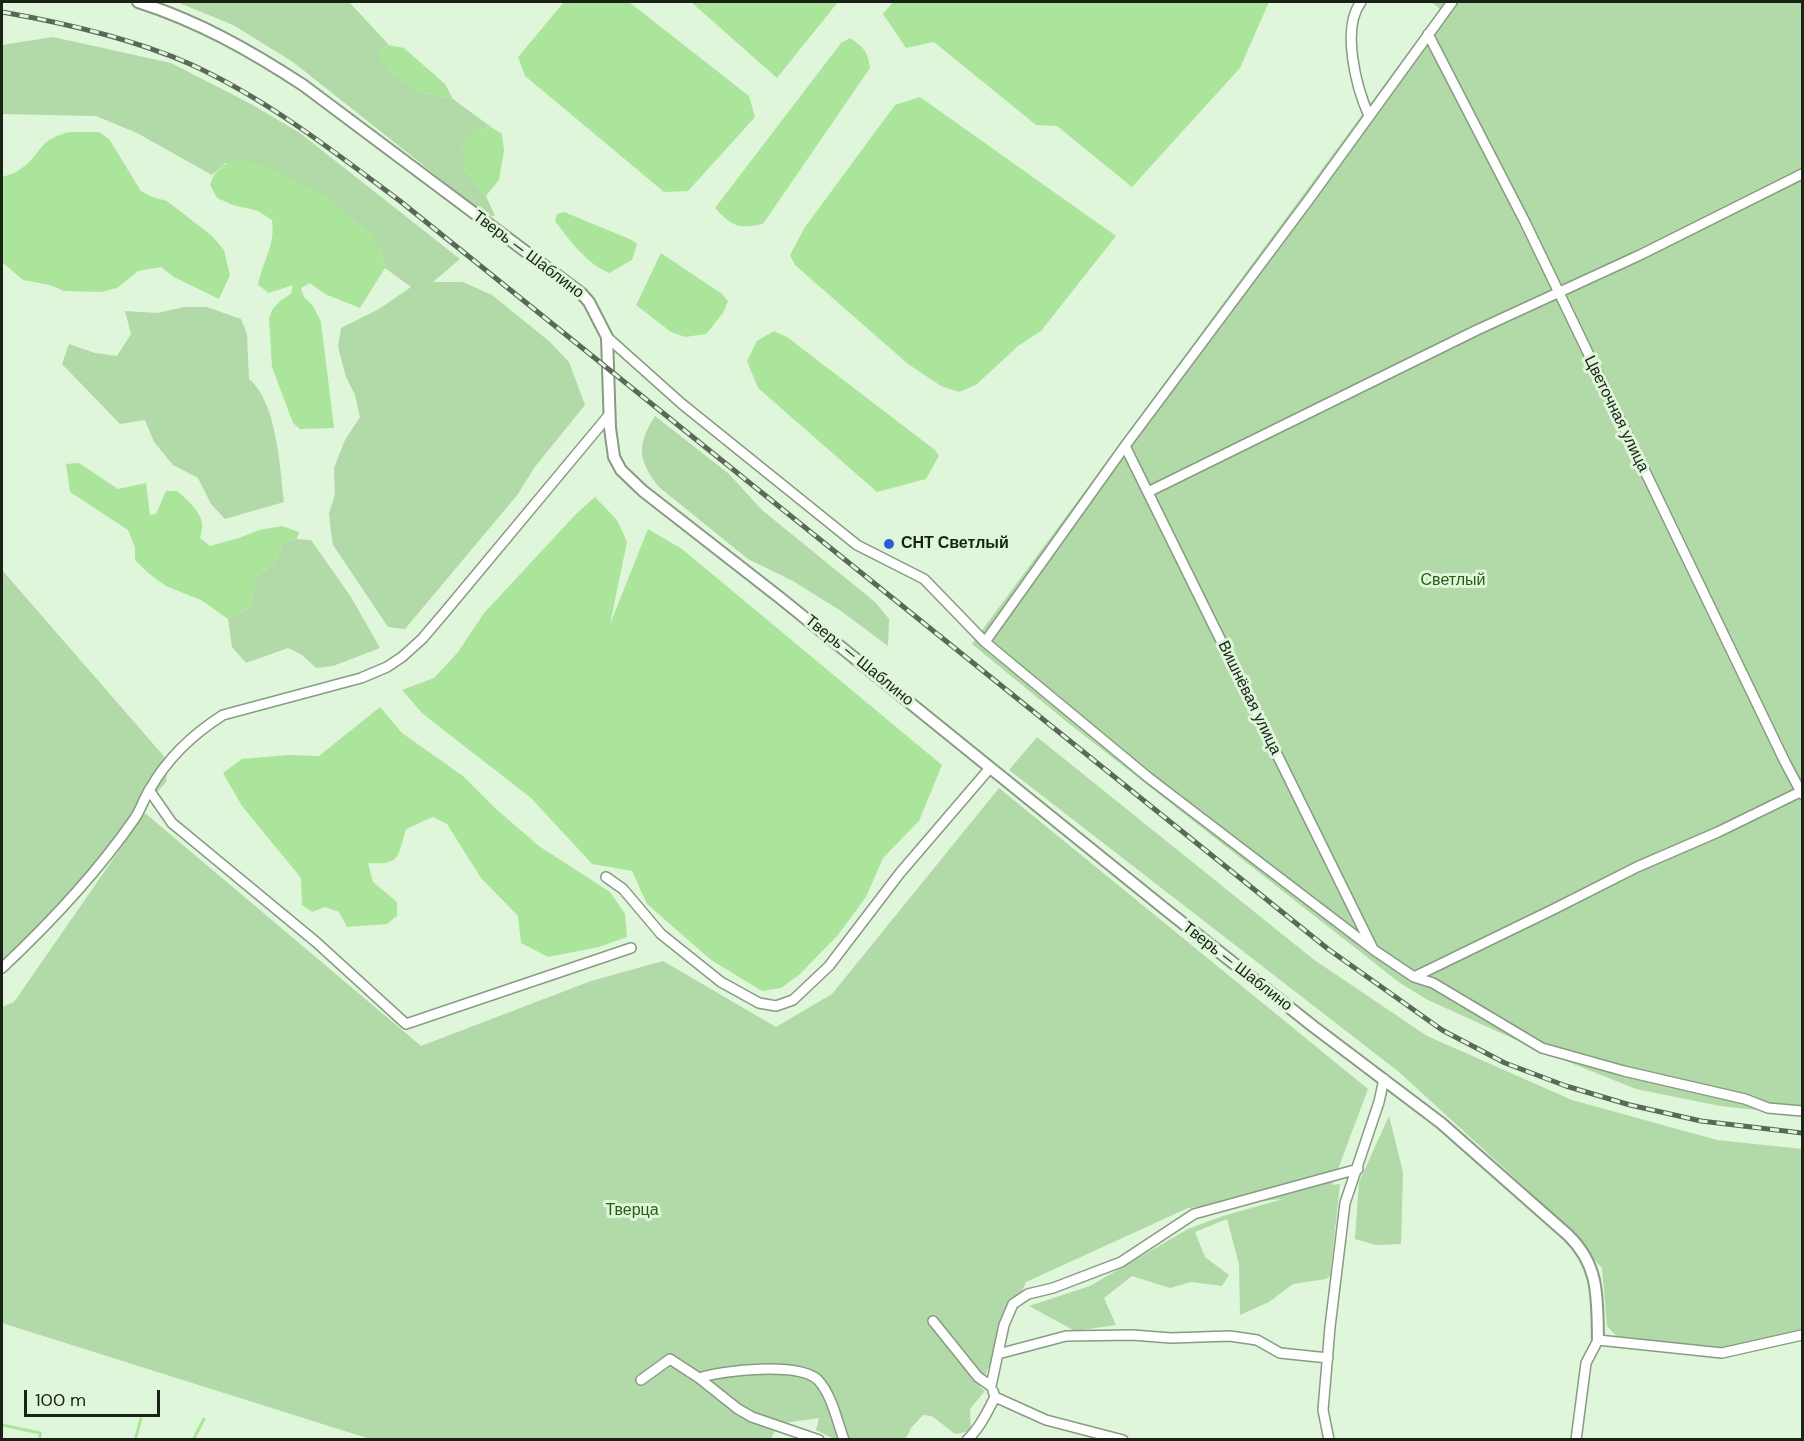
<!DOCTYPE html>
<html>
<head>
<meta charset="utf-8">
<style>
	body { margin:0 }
	#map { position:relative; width:1804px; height:1441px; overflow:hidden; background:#dff6da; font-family:"DM Sans",sans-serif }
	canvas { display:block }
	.frame { position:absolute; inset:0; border:3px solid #1a2218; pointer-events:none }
	.scale { position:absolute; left:24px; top:1390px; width:136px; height:27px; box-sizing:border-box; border:3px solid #1a2218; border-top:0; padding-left:8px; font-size:18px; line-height:21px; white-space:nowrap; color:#1a2218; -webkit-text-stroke:4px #dff6da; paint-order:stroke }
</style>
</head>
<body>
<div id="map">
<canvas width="1804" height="1441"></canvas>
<div class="frame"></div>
<div class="scale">100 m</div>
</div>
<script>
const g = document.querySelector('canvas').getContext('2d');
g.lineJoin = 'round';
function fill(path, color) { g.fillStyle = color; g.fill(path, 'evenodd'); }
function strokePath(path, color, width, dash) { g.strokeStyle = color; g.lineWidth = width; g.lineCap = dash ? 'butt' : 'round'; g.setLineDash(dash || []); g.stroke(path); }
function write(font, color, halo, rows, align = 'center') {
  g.font = font + ' "DM Sans",sans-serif'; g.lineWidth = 6; g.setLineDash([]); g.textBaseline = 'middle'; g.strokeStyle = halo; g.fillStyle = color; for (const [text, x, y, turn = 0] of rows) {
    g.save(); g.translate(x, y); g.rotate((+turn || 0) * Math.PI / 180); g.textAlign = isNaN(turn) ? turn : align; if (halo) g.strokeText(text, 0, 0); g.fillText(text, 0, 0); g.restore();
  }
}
fill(new Path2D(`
	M177,2h172l40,43 -9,4 38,43 35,7 38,28 -12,2 -15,40 22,27 9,20 -9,-1 -193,-153 -60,-37z
	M1431,2h371v1113l-82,-9 -84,-17 -100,-40 -108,-49 -28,-17 -333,-261 -95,-78 468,-635z
	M53,37l118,26 80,41 49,29 160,126 -27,23h30l29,13 58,47 19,20 16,43 -51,63 -16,26 -113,135 -17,-2 -55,-82 -2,-13 -2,-19 6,-19 -1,-26 11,-28 15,-23 -5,-22 -9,-18 -8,-30 3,-19 38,-19 32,-22 -26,-19 -4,-18 -155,-87 -14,12 -75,-42 -41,-17 -94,-2v-69z
	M184,307h23l34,12 6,15 2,45c28,23 31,89 35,123l-59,17 -14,-15 -13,-26 -25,-13 -19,-23 -9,-22 -25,4 -58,-60 7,-20 26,9 22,3 14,-22 -6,-23 32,2z
	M655,416l74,58 33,36 113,92 14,17 -1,27 -47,-35 -48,-30 -45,-22 -89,-72c-22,-28 -22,-42 -4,-71z
	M297,539l14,1 40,57 29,51 -47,18 -17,2 -14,-13 -14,-7 -42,15 -14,-16 -4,-28 22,-12 5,-20 -1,-10c18,-10 22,-14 28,-34z
	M2,570l166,191 -2,21 -164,190z
	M1037,737l276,222 114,77 145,64 145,40 85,9v183l-76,19 -107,-12 -12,-13 -5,-58 -71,-75 -132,-121 -390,-302z
	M999,788l369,301 -36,96 8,-1 -10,92 -4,3 -33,5 -24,18 -29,13 -1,-51 -12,-45 -32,13 10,25 24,18 -7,11 -31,-4 -21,6 -38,-12 -28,22 12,27 -41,6 -46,-25 61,-20 98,-57 35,-13 60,-17 -95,9 -162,74 -46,105 5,4 -15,18 1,22 -16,3 -23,-18 -9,-1 -12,13 -6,12 -71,-1 -18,-9 3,-12 -42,6 -6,16 -401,-1 -368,-116v-316l12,-5 131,-189 276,233 170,-65 72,-20 113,66 56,-33z
	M1389,1116l14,56 -2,72 -25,1 -21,-6 4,-57z`), '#b2d9a8');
fill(new Path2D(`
	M564,2h65l120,94 6,21 -67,74 -24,1 -139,-116 -7,-19z
	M691,2h147l-61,76z
	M893,2h376l-29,66 -108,119 -75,-61 -21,-1 -102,-83 -28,6 -23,-34z
	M850,38c14,9 18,14 20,30l-107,156c-26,5 -30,3 -48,-16l126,-165z
	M389,45l15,3 41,36 8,15 -35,-7 -25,-17 -12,-12 -1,-14z
	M920,97l196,139 -75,95 -23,15 -42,39 -17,7 -18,-6 -33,-22 -113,-99 -5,-10 15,-28 90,-122z
	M491,127l11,7 2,17 -5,29 -13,16 -22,-27 -2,-23 5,-11 7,-5z
	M70,132h29l10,7 32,52 11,6 15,4 45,35 12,14 6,25 -11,24 -45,-22 -13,-10 -23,4 -21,17 -16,4 -37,-1 -14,-6 -27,-5 -21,-18v-85c5,-2 12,-3 17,-7 24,-15 16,-30 51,-38z
	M238,158l30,9 60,29 43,38 10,16 4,18 -25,40 -35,-14 -15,-11 -9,5 3,9 9,9 8,16 13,106 -34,1 -7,-6 -21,-56 -3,-48 3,-9 9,-10 10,-6 2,-9 -24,8 -11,-8c4,-22 18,-41 14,-65l-14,-9 -25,-6 -16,-7 -7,-13c4,-15 15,-21 28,-27z
	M564,212l68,28 5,4 -5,16 -23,13c-24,-11 -38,-31 -54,-52l2,-7z
	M661,253l61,41 6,7 -5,12 -17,21 -21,3 -14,-5 -35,-27z
	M774,331l13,6 148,113 4,6 -13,23 -49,13 -119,-104 -11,-27 10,-20z
	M79,463l39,26 28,-6 4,32 6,-1 10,-23h11c9,8 23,19 25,32 1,4 -1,11 -2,15l10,8 29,-8 20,-8 23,-4 17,6 -2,7 -15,4c-6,20 -10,24 -28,34l1,10 -5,20 -22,12 -27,-19 -35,-14 -18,-13 -13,-13v-13l-7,-17 -58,-38 -4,-28z
	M595,497l22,23 10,22 -17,82 38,-95 34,20 260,216 -23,56 -36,37 -17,39 -28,38 -38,39 -19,14 -19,3 -51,-31 -64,-56 -15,-33 -40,-7 -61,-66 -108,-84 -21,-24 32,-12 24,-26 26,-39 92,-99z
	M380,707l22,26 61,43 32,32 44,38 71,46 15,22 2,23 -28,10 -51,10 -27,-14 -3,-27 -37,-38 -34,-54 -14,-7 -27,12c-9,29 -5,36 -38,34l5,19 24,20v14l-10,8 -40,3 -8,-15 -14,-5 -13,5 -10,-7 -1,-27 -59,-72 -19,-33 19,-14 47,-4 30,1z`), '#abe59c');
strokePath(new Path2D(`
	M2,1425l38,8v7
	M135,1440l6,-21
	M193,1440l11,-21`), '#abe59c', 3);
const minor = new Path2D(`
	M1361,2c-20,26 -5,85 8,114
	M1428,34l97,188 260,540 17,32
	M607,337l75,67 175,141 67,34 61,63 164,136 225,172 40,27 140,-68 83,-42 81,-35 84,-41
	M1125,446l247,501
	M1148,492l329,-162 163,-75 162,-81
	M985,642l140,-196 185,-248 142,-196
	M149,790l23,33 144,119 90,82 225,-76
	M606,877l17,12 38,45 60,48 38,21 17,3 17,-6 36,-34 71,-93 90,-105
	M2,968c48,-45 95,-95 133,-150 6,-9 9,-20 15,-29 17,-30 43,-55 73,-74l138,-37 26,-11 15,-10 20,-18 23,-27 164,-197
	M1414,977l19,6 109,65 82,23 121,28 23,9 34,3
	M933,1321l45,56 13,9 13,-61 9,-21 15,-10 25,-6 68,-26 73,-48 164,-45
	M998,1354l68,-18 66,-1 39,3 59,-2 27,4 23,13 48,5
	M699,1378l39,31 14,8 67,23
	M641,1380l29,-21 29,19c24,-8 100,-16 119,2 14,15 19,41 26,60
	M995,1397l51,23 77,20
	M967,1440c12,-11 21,-29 28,-43l-2,-6
	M1329,1440l-6,-30 7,-83 15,-124 34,-101 5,-23
	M1576,1440l10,-77 12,-23 124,13 80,-18`);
const tertiary = new Path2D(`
	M138,2c60,19 113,49 165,83l278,208 8,9 18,35 3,91 4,29 7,13 22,21 136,106 386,312 149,118 127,96 127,112c32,31 29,63 30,105`);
strokePath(minor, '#879c82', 12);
strokePath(tertiary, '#879c82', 14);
strokePath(minor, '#fff', 9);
strokePath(tertiary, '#fff', 10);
const rail = new Path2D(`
	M2,12c63,11 129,26 188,52 77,35 143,87 210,137l928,748 114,81 63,33 61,23 64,19 71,16 101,12`);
strokePath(rail, '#5b6858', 5);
strokePath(rail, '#dff6da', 3, [9]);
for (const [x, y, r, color] of [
	[889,544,6,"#2661ce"]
]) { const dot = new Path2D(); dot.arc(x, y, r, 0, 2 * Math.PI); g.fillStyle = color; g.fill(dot); strokePath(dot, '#dff6da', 2); }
write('16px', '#1a2218', '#dff6da', [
	["Тверь — Шаблино",528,255,37],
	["Цветочная улица",1616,414,64],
	["Тверь — Шаблино",859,661,39],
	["Вишнёвая улица",1249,698,64],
	["Тверь — Шаблино",1237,967,38]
]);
write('bold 16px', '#1a2218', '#dff6da', [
	["СНТ Светлый",901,544]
], 'left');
write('16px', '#275c16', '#dff6da', [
	["Светлый",1453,581],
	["Тверца",632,1211]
]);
</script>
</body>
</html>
